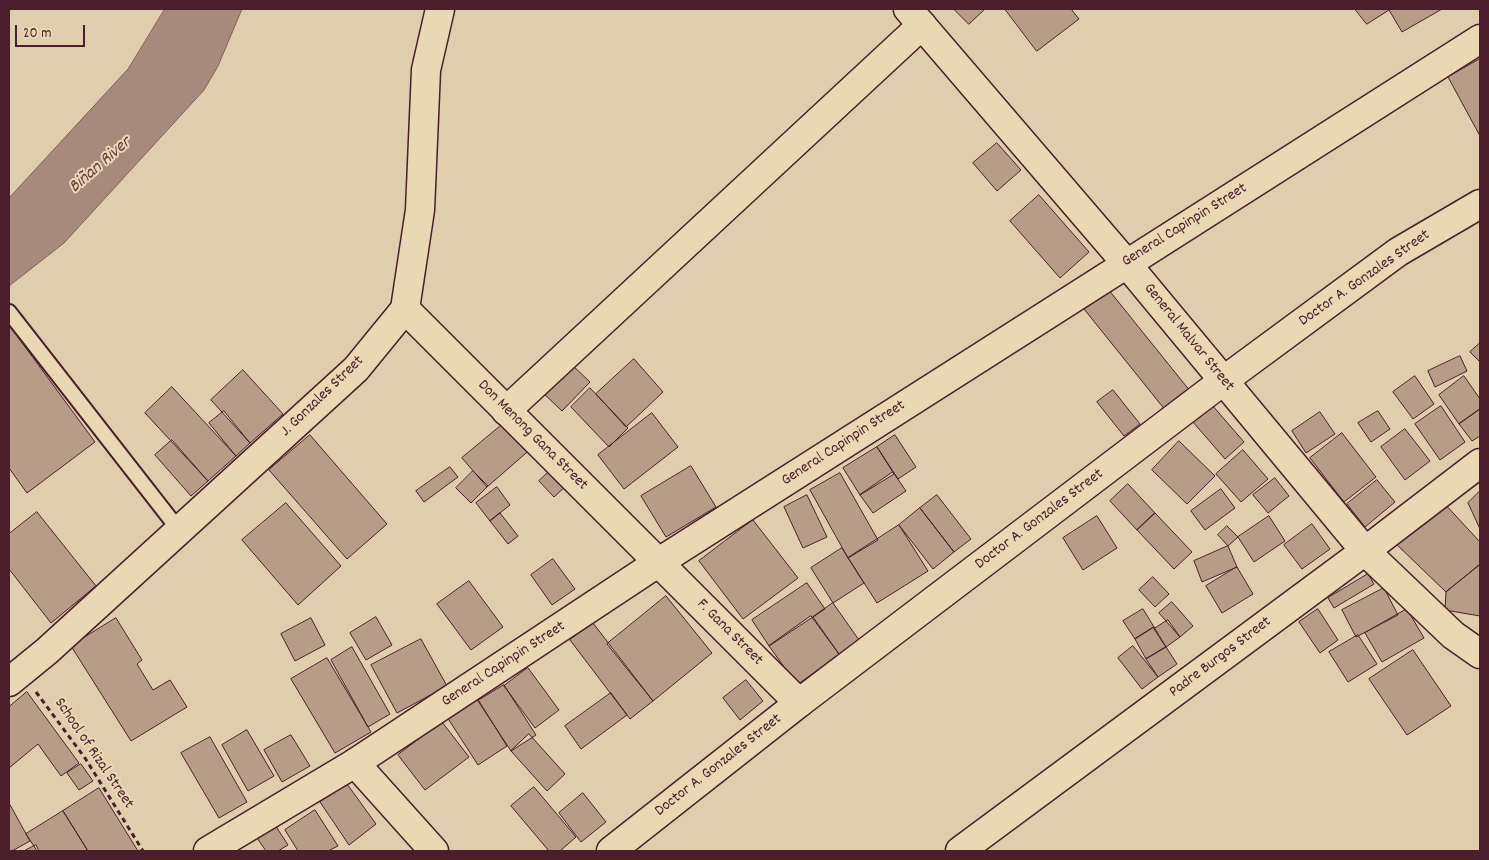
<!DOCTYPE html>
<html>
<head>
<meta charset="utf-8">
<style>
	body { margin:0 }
	#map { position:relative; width:1489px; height:860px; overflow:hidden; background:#e0cdad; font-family:Dekko,sans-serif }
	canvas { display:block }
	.frame { position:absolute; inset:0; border:10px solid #4a1f2b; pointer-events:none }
	.scale { position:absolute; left:15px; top:25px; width:70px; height:22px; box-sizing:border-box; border:2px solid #4a1f2b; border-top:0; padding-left:6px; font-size:15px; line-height:18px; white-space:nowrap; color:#4a1f2b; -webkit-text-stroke:4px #ead8b5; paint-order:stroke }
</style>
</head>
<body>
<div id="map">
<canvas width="1489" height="860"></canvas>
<div class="frame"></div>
<div class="scale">20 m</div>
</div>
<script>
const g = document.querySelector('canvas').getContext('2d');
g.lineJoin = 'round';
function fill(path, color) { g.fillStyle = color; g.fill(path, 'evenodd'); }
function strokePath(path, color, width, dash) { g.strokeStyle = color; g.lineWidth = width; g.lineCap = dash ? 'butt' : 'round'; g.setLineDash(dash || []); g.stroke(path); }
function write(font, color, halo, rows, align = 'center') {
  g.font = font + ' Dekko,sans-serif'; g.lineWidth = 4; g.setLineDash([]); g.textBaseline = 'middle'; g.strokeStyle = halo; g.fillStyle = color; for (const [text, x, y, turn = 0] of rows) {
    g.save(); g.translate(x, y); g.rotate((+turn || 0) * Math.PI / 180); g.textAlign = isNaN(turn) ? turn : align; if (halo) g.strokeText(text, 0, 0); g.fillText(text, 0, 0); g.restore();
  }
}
const water = new Path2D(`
	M165,9h77l-24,57 -14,24 -140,153 -55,43v-88l119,-129z`);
fill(water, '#a78a7b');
strokePath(water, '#825f5b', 1);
const building = new Path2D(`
	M954,9h31l-16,15z
	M1005,9h66l8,10 -42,32z
	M1355,9h87l-40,23 -13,-22 -22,14z
	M1480,59v77l-32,-59z
	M997,143l24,27 -24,21 -24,-28z
	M1039,195l50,57 -29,26 -50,-57z
	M1108,289l82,102 -24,20 -82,-102z
	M9,325l86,117 -68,51 -18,-25z
	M1480,343v19l-10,-10z
	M1460,356l7,15 -32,16 -7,-16z
	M634,359l29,33 -37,35 -30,-33z
	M570,363l20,19 -28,29 -20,-19z
	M243,370l40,44 -33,29 -39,-43z
	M1415,376l19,28 -21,15 -20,-27z
	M1464,376l16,23v10l-21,15 -20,-29z
	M172,387l64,69 -28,25 -63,-68z
	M590,388l38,40 -19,19 -38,-40z
	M1113,390l27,34 -16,12 -27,-34z
	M1212,405l32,37 -19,17 -32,-37z
	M1441,406l24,36 -25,18 -25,-36z
	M1480,409v27l-8,5 -13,-17z
	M224,411l26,32 -14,13 -27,-33z
	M1378,411l12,18 -19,13 -13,-19z
	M1320,412l15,22 -29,19 -14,-22z
	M652,413l26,34 -54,42 -26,-34z
	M509,419l24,28 -46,40 -25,-29z
	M1405,429l25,32 -25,19 -24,-33z
	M1342,433l34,44 -32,25 -34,-44z
	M310,435l77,89 -40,35 -78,-89z
	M895,435l21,32 -18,12 -21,-32z
	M172,440l36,41 -17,15 -36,-41z
	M1179,441l36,35 -28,28 -35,-34z
	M877,447l17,27 -34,21 -17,-27z
	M1243,450l25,29 -27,23 -25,-28z
	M691,466l25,41 -50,30 -25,-41z
	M450,467l8,10 -34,25 -8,-11z
	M553,468l15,16 -14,13 -15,-16z
	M473,471l15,15 -17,17 -15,-15z
	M893,472l13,19 -33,22 -13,-18z
	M840,473l38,67 -30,18 -38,-68z
	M1275,478l14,18 -21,17 -15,-18z
	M1377,480l18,22 -30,25 -18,-23z
	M1128,484l27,29 -18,17 -27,-29z
	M497,487l13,18 -20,16 -14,-18z
	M1221,489l14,19 -30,22 -14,-19z
	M1480,491v38l-12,-26z
	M807,495l20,42 -24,11 -19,-41z
	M937,495l34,44 -17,13 -34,-44z
	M1442,501l38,41v22l-34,28 -53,-51z
	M286,503l55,63 -43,39 -56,-65z
	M920,508l34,44 -21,17 -34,-44z
	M37,512l59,74 -45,37 -42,-54v-35z
	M500,513l18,23 -10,8 -18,-23z
	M1155,513l37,39 -18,17 -37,-39z
	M1097,516l20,32 -34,22 -20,-32z
	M1269,516l16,25 -31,21 -16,-25z
	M753,520l45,58 -55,41 -44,-58z
	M1312,524l18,25 -28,20 -18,-24z
	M899,525l29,46 -51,32 -29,-45z
	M1227,526l11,11 -10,9 -10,-11z
	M1228,546l9,21 -35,15 -8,-21z
	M842,548l22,35 -31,20 -22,-35z
	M553,559l22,30 -23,16 -21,-30z
	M1480,565v51l-35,-6 1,-18z
	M1237,567l16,27 -31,19 -16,-27z
	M1368,574l6,10 -40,24 -6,-10z
	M1153,577l16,17 -14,13 -16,-17z
	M469,581l34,46 -32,23 -34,-46z
	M807,583l18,26 -56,37 -17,-26z
	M1384,588l14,27 -42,22 -14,-27z
	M666,596l46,57 -59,48 -46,-57z
	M1172,602l21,24 -13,11 -21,-24z
	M833,603l26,37 -20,14 -26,-37z
	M1143,609l11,18 -19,12 -12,-18z
	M1318,609l20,31 -18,13 -21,-31z
	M1407,609l17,29 -42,24 -17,-29z
	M811,616l28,38 -42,31 -28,-39z
	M376,617l16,28 -26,15 -16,-27z
	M116,618l26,42 -5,4 16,26 17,-10 17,27 -56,34 -60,-95z
	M311,618l14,27 -30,16 -14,-27z
	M1168,620l12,17 -14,10 -12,-18z
	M593,623l60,78 -23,18 -60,-79z
	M1154,627l12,20 -20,12 -11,-20z
	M1358,635l19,29 -29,18 -19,-30z
	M421,639l26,47 -50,27 -26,-48z
	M1133,646l25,31 -16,12 -24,-31z
	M352,647l38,67 -22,13 -37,-67z
	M1166,647l11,17 -19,13 -12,-18z
	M1413,650l38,56 -44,29 -38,-56z
	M327,658l44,74 -36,21 -44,-74z
	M528,668l31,42 -24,18 -31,-42z
	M746,680l17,21 -23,19 -17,-22z
	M504,685l32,50 -25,16 -33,-50z
	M27,692l52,71 -18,13 -23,-32 -29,24v-61z
	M611,693l16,22 -46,34 -16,-23z
	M477,698l30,48 -29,19 -31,-48z
	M442,722l27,35 -44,33 -27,-35z
	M247,730l27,46 -26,15 -26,-46z
	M529,734l36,40 -18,17 -36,-40z
	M291,735l19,31 -28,16 -18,-32z
	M210,737l37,65 -28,16 -38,-65z
	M81,764l12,17 -14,9 -12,-17z
	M347,784l29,40 -27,21 -29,-43z
	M534,787l42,50 -16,14h-11l-38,-45z
	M99,788l39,63h-50l-25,-40z
	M583,793l23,29 -25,20 -22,-29z
	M9,803l21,38 -18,10h-3z
	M315,810l23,36 -10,5h-30l-13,-21z
	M63,811l25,40h-51l-11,-17z
	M275,825l13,20 -10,6h-12l-9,-13z
	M36,845l3,6h-15z`);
fill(building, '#b79c88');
strokePath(building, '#4a1f2b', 1);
const lane = new Path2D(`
	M9,312l170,218`);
const street = new Path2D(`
	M506,411l416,-386
	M1365,551l115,-88
	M799,703l424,-322 175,-129 82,-48
	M355,763l79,88`);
const secondary = new Path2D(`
	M908,9l218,254 239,288 88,84 27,19
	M405,309l394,394 -188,148
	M9,682l38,-31 309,-282 49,-60 15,-99 6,-140 14,-61
	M208,851l147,-88 304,-201 821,-523
	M960,851l405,-300`);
strokePath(lane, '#4a1f2b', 18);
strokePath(street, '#4a1f2b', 31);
strokePath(secondary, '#4a1f2b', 31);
strokePath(new Path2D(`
	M36,692l49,66 58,93`), '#4a1f2b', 3, [5, 4]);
strokePath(lane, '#ead8b5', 14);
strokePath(street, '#ead8b5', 28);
strokePath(secondary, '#ead8b5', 28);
write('16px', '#4a1f2b', '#ead8b5', [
	["General Capinpin Street",1185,226,-32],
	["Doctor A. Gonzales Street",1365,279,-35],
	["General Malvar Street",1188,338,51],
	["J. Gonzales Street",323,397,-44],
	["Don Menong Gana Street",532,436,45],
	["General Capinpin Street",844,444,-33],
	["Doctor A. Gonzales Street",1040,520,-37],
	["F. Gana Street",729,633,45],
	["Padre Burgos Street",1221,658,-37],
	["General Capinpin Street",504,665,-33],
	["School of Rizal Street",93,754,56],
	["Doctor A. Gonzales Street",719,766,-38]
]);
write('italic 18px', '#613a3f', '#ead8b5', [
	["Biñan River",101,166,-41]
]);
</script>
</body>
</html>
